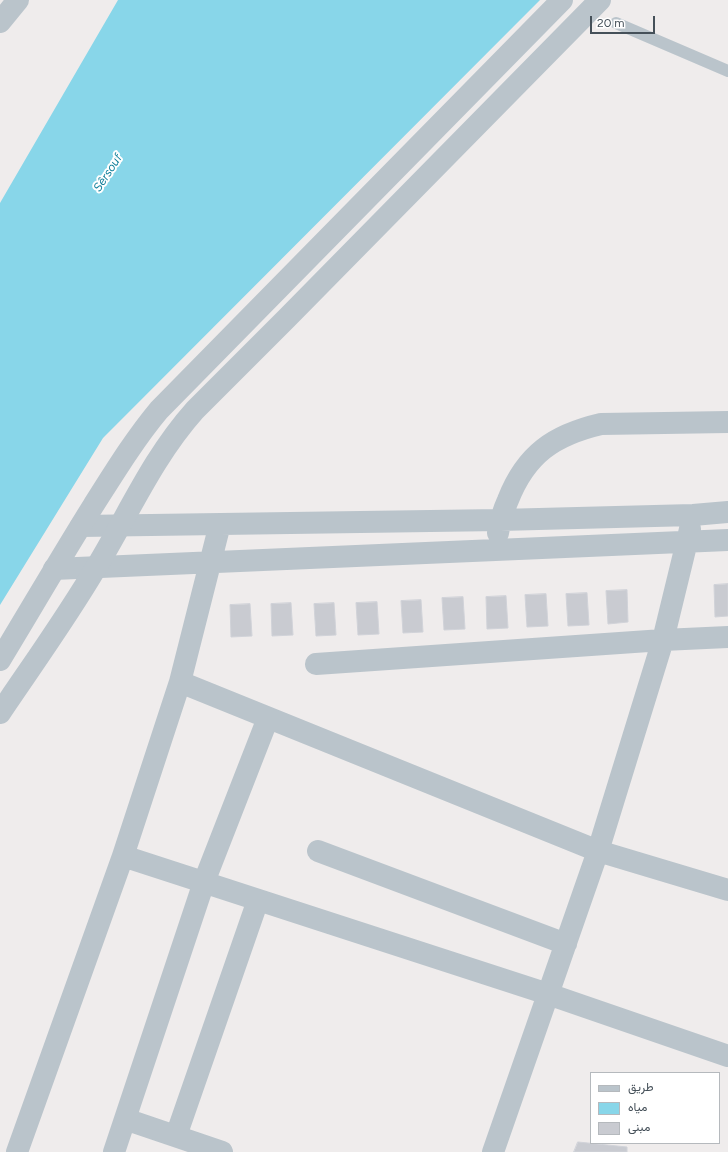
<!DOCTYPE html>
<html>
<head>
<meta charset="utf-8">
<style>
	body { margin:0 }
	#map { position:relative; width:728px; height:1152px; overflow:hidden; background:#efecec; font-family:Figtree,Vazirmatn,sans-serif }
	canvas { display:block }
	.legend { position:absolute; left:590px; top:1072px; width:130px; height:72px; box-sizing:border-box; background:#fff; border:1px solid #b5b9bd; margin:0; padding:5px 7px; list-style:none; font-size:12px; color:#455059 }
	.legend li { display:flex; align-items:center; gap:8px; height:20px }
	.legend b { width:20px; border:1px solid #b5b9bd }
	.scale { position:absolute; left:590px; top:16px; width:65px; height:18px; box-sizing:border-box; border:2px solid #455059; border-top:0; padding-left:5px; font-size:12px; line-height:14px; white-space:nowrap; color:#455059; -webkit-text-stroke:3px #fff; paint-order:stroke }
</style>
</head>
<body>
<div id="map">
<canvas width="728" height="1152"></canvas>
<ul class="legend">
<li><b style="height:5px;background:#bac4cb"></b>طريق</li>
<li><b style="height:11px;background:#88d6e9"></b>مياه</li>
<li><b style="height:11px;background:#c9cbd1"></b>مبنى</li>
</ul>
<div class="scale">20 m</div>
</div>
<script>
const g = document.querySelector('canvas').getContext('2d');
g.lineJoin = 'round';
function fill(path, color) { g.fillStyle = color; g.fill(path, 'evenodd'); }
function strokePath(path, color, width, dash) { g.strokeStyle = color; g.lineWidth = width; g.lineCap = dash ? 'butt' : 'round'; g.setLineDash(dash || []); g.stroke(path); }
function write(font, color, halo, rows, align = 'center') {
  g.font = font + ' Figtree,sans-serif'; g.lineWidth = 4; g.setLineDash([]); g.textBaseline = 'middle'; g.strokeStyle = halo; g.fillStyle = color; for (const [text, x, y, turn = 0] of rows) {
    g.save(); g.translate(x, y); g.rotate((+turn || 0) * Math.PI / 180); g.textAlign = isNaN(turn) ? turn : align; if (halo) g.strokeText(text, 0, 0); g.fillText(text, 0, 0); g.restore();
  }
}
fill(new Path2D(`
	M118,0h422l-437,438 -103,167v-402z`), '#88d6e9');
const building = new Path2D(`
	M728,584v32l-13,1 -1,-32z
	M627,590l1,32 -20,2 -2,-33z
	M587,593l2,32 -21,1 -2,-32z
	M546,594l2,32 -21,1 -2,-32z
	M506,596l2,32 -21,1 -1,-32z
	M463,597l2,32 -21,1 -2,-32z
	M421,600l2,32 -20,1 -2,-32z
	M377,602l2,32 -21,1 -2,-32z
	M291,603l2,32 -21,1 -1,-32z
	M334,603l2,32 -20,1 -2,-32z
	M250,604l2,32 -21,1 -1,-32z
	M578,1142l49,5v5h-53z`);
fill(building, '#c9cbd1');
strokePath(building, '#d0d2d8', 1);
strokePath(new Path2D(`
	M616,23l112,48`), '#bac4cb', 12);
strokePath(new Path2D(`
	M81,526l419,-6 193,-5 35,-3
	M690,529l-27,111 -65,211 130,39
	M498,533c2,-12 5,-22 10,-33 18,-46 46,-65 93,-76l127,-2
	M54,569l674,-29
	M316,664l347,-24 65,-3
	M180,682l418,169 -105,301
	M318,851l248,93
	M123,856l425,138 180,62
	M125,1119l97,33
	M176,1136l82,-236
	M17,1152l106,-296 57,-174 40,-158
	M114,1152l90,-270 64,-164`), '#bac4cb', 22);
strokePath(new Path2D(`
	M0,22l18,-22
	M0,660c31,-51 61,-103 93,-154 21,-33 41,-66 66,-96l403,-410
	M0,713c33,-49 67,-96 97,-147 32,-53 56,-109 98,-156l91,-91 314,-319`), '#bac4cb', 22);
write('italic 12px', '#107f9a', '#fff', [
	["Sêrsouf",108,173,-57]
]);
</script>
</body>
</html>
